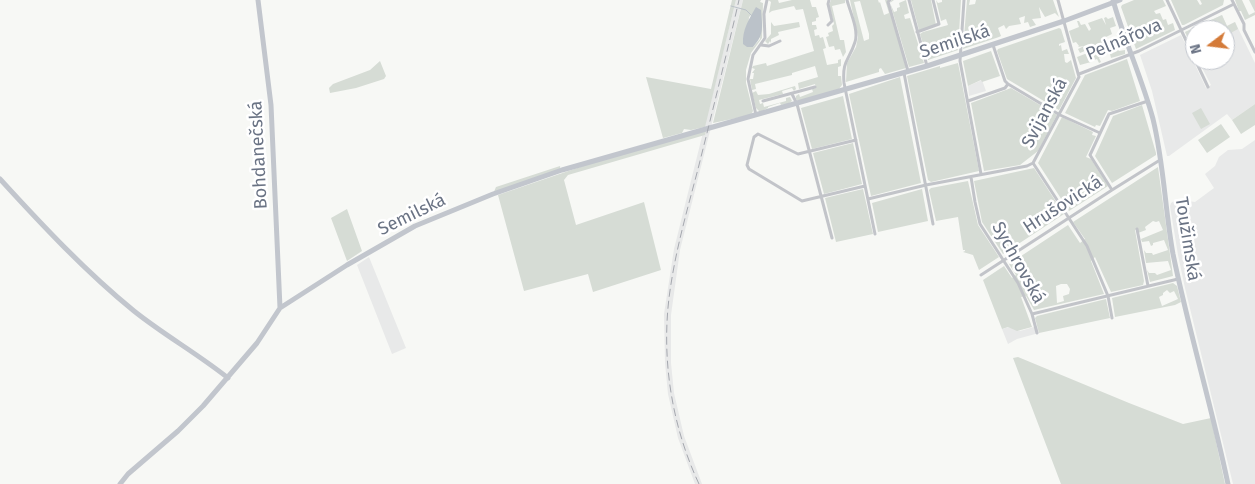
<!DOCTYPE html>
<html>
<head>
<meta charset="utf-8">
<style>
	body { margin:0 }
	#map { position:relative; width:1255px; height:484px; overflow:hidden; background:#f7f8f5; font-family:"Fira Sans",sans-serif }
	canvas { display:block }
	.north { position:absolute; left:1185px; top:20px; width:50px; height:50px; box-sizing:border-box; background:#fff; border:1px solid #c3c7ce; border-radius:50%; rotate:255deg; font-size:14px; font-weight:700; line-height:20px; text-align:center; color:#6a7384 }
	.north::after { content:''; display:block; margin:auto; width:18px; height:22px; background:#d47b39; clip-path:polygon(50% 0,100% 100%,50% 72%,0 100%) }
</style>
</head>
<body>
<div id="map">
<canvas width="1255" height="484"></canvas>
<div class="north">N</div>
</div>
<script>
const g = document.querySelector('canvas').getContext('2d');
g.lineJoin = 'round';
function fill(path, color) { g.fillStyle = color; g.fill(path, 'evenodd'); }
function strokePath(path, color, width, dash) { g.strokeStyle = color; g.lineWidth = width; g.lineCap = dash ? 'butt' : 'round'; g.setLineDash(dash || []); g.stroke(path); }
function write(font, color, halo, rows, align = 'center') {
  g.font = font + ' "Fira Sans",sans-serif'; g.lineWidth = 5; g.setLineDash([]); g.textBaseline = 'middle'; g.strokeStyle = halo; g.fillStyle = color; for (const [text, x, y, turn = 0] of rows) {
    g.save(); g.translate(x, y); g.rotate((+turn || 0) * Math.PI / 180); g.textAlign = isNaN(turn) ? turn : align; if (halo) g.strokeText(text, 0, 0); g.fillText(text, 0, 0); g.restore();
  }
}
fill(new Path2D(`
	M736,0h7l-63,250 -9,65v48l3,30 10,43 18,48h-7l-17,-46 -10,-44 -3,-31 -1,-49 10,-65z
	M1222,15l5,11 8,-4 20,41v41l-23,16 -5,-6 -58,42h-2l-15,-65 -12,-36 41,-20 25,53 5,-3 -13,-25h27v-30h-30v23l-10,-21z
	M982,80l4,11 -17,5 -1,-10z
	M1255,140v344h-22l-48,-196 -7,-33 -8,-49 1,-3 3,-2 7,-1 14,2 19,-14 -9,-14 10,-8 4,-9 9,-7 14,-1z
	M369,257l37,91 -14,6 -35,-89z
	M1037,326l2,7 -22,6 -9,5 -6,-15 7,-2 11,4z`), '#e8e9e9');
fill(new Path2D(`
	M732,0h4l-31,127 -14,3 -7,-1 -2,4 -19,5 -17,-61 65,12z
	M743,0h18l-1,2 3,1 -1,35 -11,15 -5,17v13l7,28 -2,4 -38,8zM751,15l9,24 -7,8h-6l2,-30z
	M768,0h10l1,3 13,-3h18l2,7h4l3,10 -3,1v3l-4,1v3h4l1,4 -3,1 1,6 4,-1 1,3 3,-1 3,11 -3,1 4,16 11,-2v-3l3,-1v7l-3,1v9h3l1,9 -3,4 -40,13 -3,-3v-3l3,-2 1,3 13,-5 -1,-3 4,-1 -1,-4 -16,5 -1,-6 20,-6 -3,-11 -23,7v2l-37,9 1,5 -4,1 -2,-11h3l1,-6h-2l3,-4 -3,-1 1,-2 13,-3 1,3 47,-15 -11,-42 -7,1 -2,-4 -22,5 -3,2 2,-11z
	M831,0h14v3l-13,3 8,34h4l2,12 -3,5 -3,-8 -5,1 -1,-4 -5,1 -3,-10 3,-1 -1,-3 5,-2 -1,-5 2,-2 -5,-19z
	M850,0h28l1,3 1,-1 4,13 5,-2 -4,-13h3l18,68 -21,6 -4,-6 -2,1v3l-33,10 1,-19 9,-16 2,-10zM860,1l9,33v5l-5,2 -10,-39z
	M892,0h2l-4,3 4,9 3,-1v-3l3,-1 -1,-4 7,-3 3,13 -5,2 1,4 5,-1 14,45 -15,4 -19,-64z
	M911,0h20l5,25 -17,5z
	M936,0l2,3 4,-1v-2h19l-3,50 -30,10 -8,-26 3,-2 25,-7 -2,-6 -5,2z
	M967,0h3l-1,5 6,-1 1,-4h77l6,17 -4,-4 -10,4 -6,-10 2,11 -9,1 4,6 -6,2 -2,-5 -4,1 1,-7 -6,2 2,6 -12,2 -3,3 -2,-4 -6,3 3,8 -2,1 -36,12z
	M1134,0h29l3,6 -12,5 2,3 4,-1 3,7 3,-1 2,6 5,-2 2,7 -39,19 -15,-42 1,-2z
	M1171,0h26l3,5 2,-1 -2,-4h24l-1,5 -39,20h-2z
	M1235,0h7l7,15 6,-3 -6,-12h6v15l-10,5 -4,-9h-2z
	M1222,15l5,11 8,-4 3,7 -13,7v-6h-8l-2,-2 -4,2h-16v23l-10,-21z
	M1106,17l2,2 5,-2 3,9 -6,2 2,6 -6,3v3l8,-2 2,5 -4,3 5,-1 2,6 6,-1v4l-14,4 -1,-4h-4l-1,-2 -4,2 1,3 -3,1 2,4 -2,1 -2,-4 -3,1 -2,-5 -2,1 1,6 -11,3 -3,-8 13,-5 -3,-2 -7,3 -2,-4 6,-3 -6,1 1,-1 -3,-4 -3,1 -4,-12 10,-4 -2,-6h2l2,4 4,-1 4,7 2,-2 -3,-6 14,-5 4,7 -2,-7z
	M771,22l3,4 25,-4 1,5 -22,5 1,3 -8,4v4l-1,-2 -2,3 -3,-3 6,-7z
	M1059,28l2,1 4,13 -6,2v2l2,-1 1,6 5,-2 2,5h-5l1,8 2,1 4,-3 5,18 -17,32 -52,-31 -10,-28 1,-2z
	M991,51l9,25 -18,6 -1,-2 -13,6 -5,-25z
	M1127,59l13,42 -28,10 -4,-1 -8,16 -4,-1 -1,2 -30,-14 20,-38z
	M380,61l6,15 -2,3 -28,9 -26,5 -1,-5 4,-4 37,-14z
	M958,63l21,108 -48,11 -3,-2 -21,-104 33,-10v2z
	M900,77l21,106 -50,13 -22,-102z
	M795,86l1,3 -2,2 -2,-3 -10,3 1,3 -24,6 1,4 3,-1 1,4 22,-6v-3l4,-1 2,4 -4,3 -7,1 -1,-2 -12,4v1l-8,4 -4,-4 -4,-15 4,-2 2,4 11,-1z
	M1011,88l46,27 -19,36 -18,14 -36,6 -13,-68z
	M843,96l9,43 -40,10 -11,-41z
	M1255,104v21l-14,9 -9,-14z
	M1142,105l14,48v2l-44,28 -17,-27 18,-40z
	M1201,108l9,16 -9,5 -9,-16z
	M1062,117l31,15 -1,3 4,1 -10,21 5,2 17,27 -39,25 -31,-48z
	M1221,124l9,13 -23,16 -9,-13z
	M706,130l-1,5 -137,40 -4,5 12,45 68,-23 17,68 -68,22 -5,-18 -64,17 -26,-96 85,-29z
	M853,143l9,41 -38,10 -11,-41z
	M560,166l1,5 -68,23 3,-7z
	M1158,167l15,109 -23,6 -3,-12 2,3h6l2,2 14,-5 -3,-9 -22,2 -2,-13 2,3h6l1,2 15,-5 -4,-10 -11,3v2l-2,1 -2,-5 -7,1 -1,-3 22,-9 -4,-9 -3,1 -3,-1 -8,6 1,3 -8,3 -1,-4 -2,1 9,51 -1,4 -32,7 -16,-35 -4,4 13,33 -70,16 -8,-14 -5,1 11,30 -15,4 -9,-4 -6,2 -19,-49 21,-14 8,12 4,-3 -7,-11 59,-39 12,18 5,-4 -12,-17zM1061,284h6l3,5 -1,5 -6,2 1,5 -7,2 -1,-17z
	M1034,168l30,46 -61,40 -21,-32 -8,-41z
	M968,181l10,44 21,32 -20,13 -6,-15 -10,-3 2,-1v-1h-2l-5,-33 -22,4 -7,-31 2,-2z
	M863,189l10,45 -37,8 -11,-44z
	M922,189l6,32 -50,11 -6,-29z
	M347,209l15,42 -15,10 -16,-43z
	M1173,283l4,3 4,16 -6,3 -60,12 -3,-19zM1167,290l3,3 4,-2 4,8 -16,7 -3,-9 4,-2v-2z
	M1106,299l4,19 -71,15 -4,-15 2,-2z
	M1018,357l111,46 54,21 28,-6 14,66h-164l-48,-126z`), '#d6dcd5');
fill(new Path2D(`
	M756,7l5,3c1,16 4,24 -8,37h-6l-4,-3c-1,-14 6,-25 13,-37z`), '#bbc2c9');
strokePath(new Path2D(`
	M731,6l15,4 6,6`), '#bbc2c9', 1);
strokePath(new Path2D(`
	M847,0c3,12 12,30 8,42 -6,19 -13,18 -11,41l31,151
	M890,0l-2,2 20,69
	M909,0l18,66
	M964,0l-4,61 21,113
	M1167,0l41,87
	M1232,0l12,24v6l11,22
	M828,25l4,-4 -4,-17 1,-4
	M917,32l22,-8 -6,-24
	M761,45l8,1 11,-5
	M993,45l12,36 3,3 52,31 40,18
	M904,73l29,151
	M1079,74l60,-23 95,-47
	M792,94l5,10 35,134
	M763,101l52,-14
	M968,101l37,-13 3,-4
	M756,115l-8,-36 5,-24 12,-17 -1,-24 3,-14
	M856,140l-58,14 -40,-20 -4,3 -7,28 2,4 53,32 63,-15
	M1033,163l54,83 21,50 4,22
	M971,177l4,25 5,22 38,59 14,31 5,19
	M1112,190l-22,-35 19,-41 39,-13
	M868,199l58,-14 101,-19 6,-3 46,-86 -21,-77
	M1137,229l11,57
	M981,275l131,-85 48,-30
	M1032,314l146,-35`), '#c2c4c9', 3);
strokePath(new Path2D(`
	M258,0l13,105 9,203
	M1113,0c11,40 29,78 40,119 11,45 12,91 20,135 16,78 39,153 55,230
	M0,179c42,46 86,93 134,132 30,24 64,43 94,67
	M120,484l8,-10 50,-43 25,-25 54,-63 23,-35 67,-43 68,-39 78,-32 69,-24 365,-104 137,-45 56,-21`), '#c2c6cd', 5);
strokePath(new Path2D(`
	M699,484c-29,-62 -39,-133 -28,-200 6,-39 17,-77 27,-115 14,-56 28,-112 41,-169`), '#a4a7ae', 1, [8, 4]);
write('18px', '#6a7384', '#fff', [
	["Pelnářova",1124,40,-23],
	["Semilská",955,42,-18],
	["Svijanská",1045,113,-62],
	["Bohdanečská",259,155,-93],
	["Hrušovická",1063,205,-33],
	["Semilská",412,215,-26],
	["Toužimská",1187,239,81],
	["Sychrovská",1018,263,61]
]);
</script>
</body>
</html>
